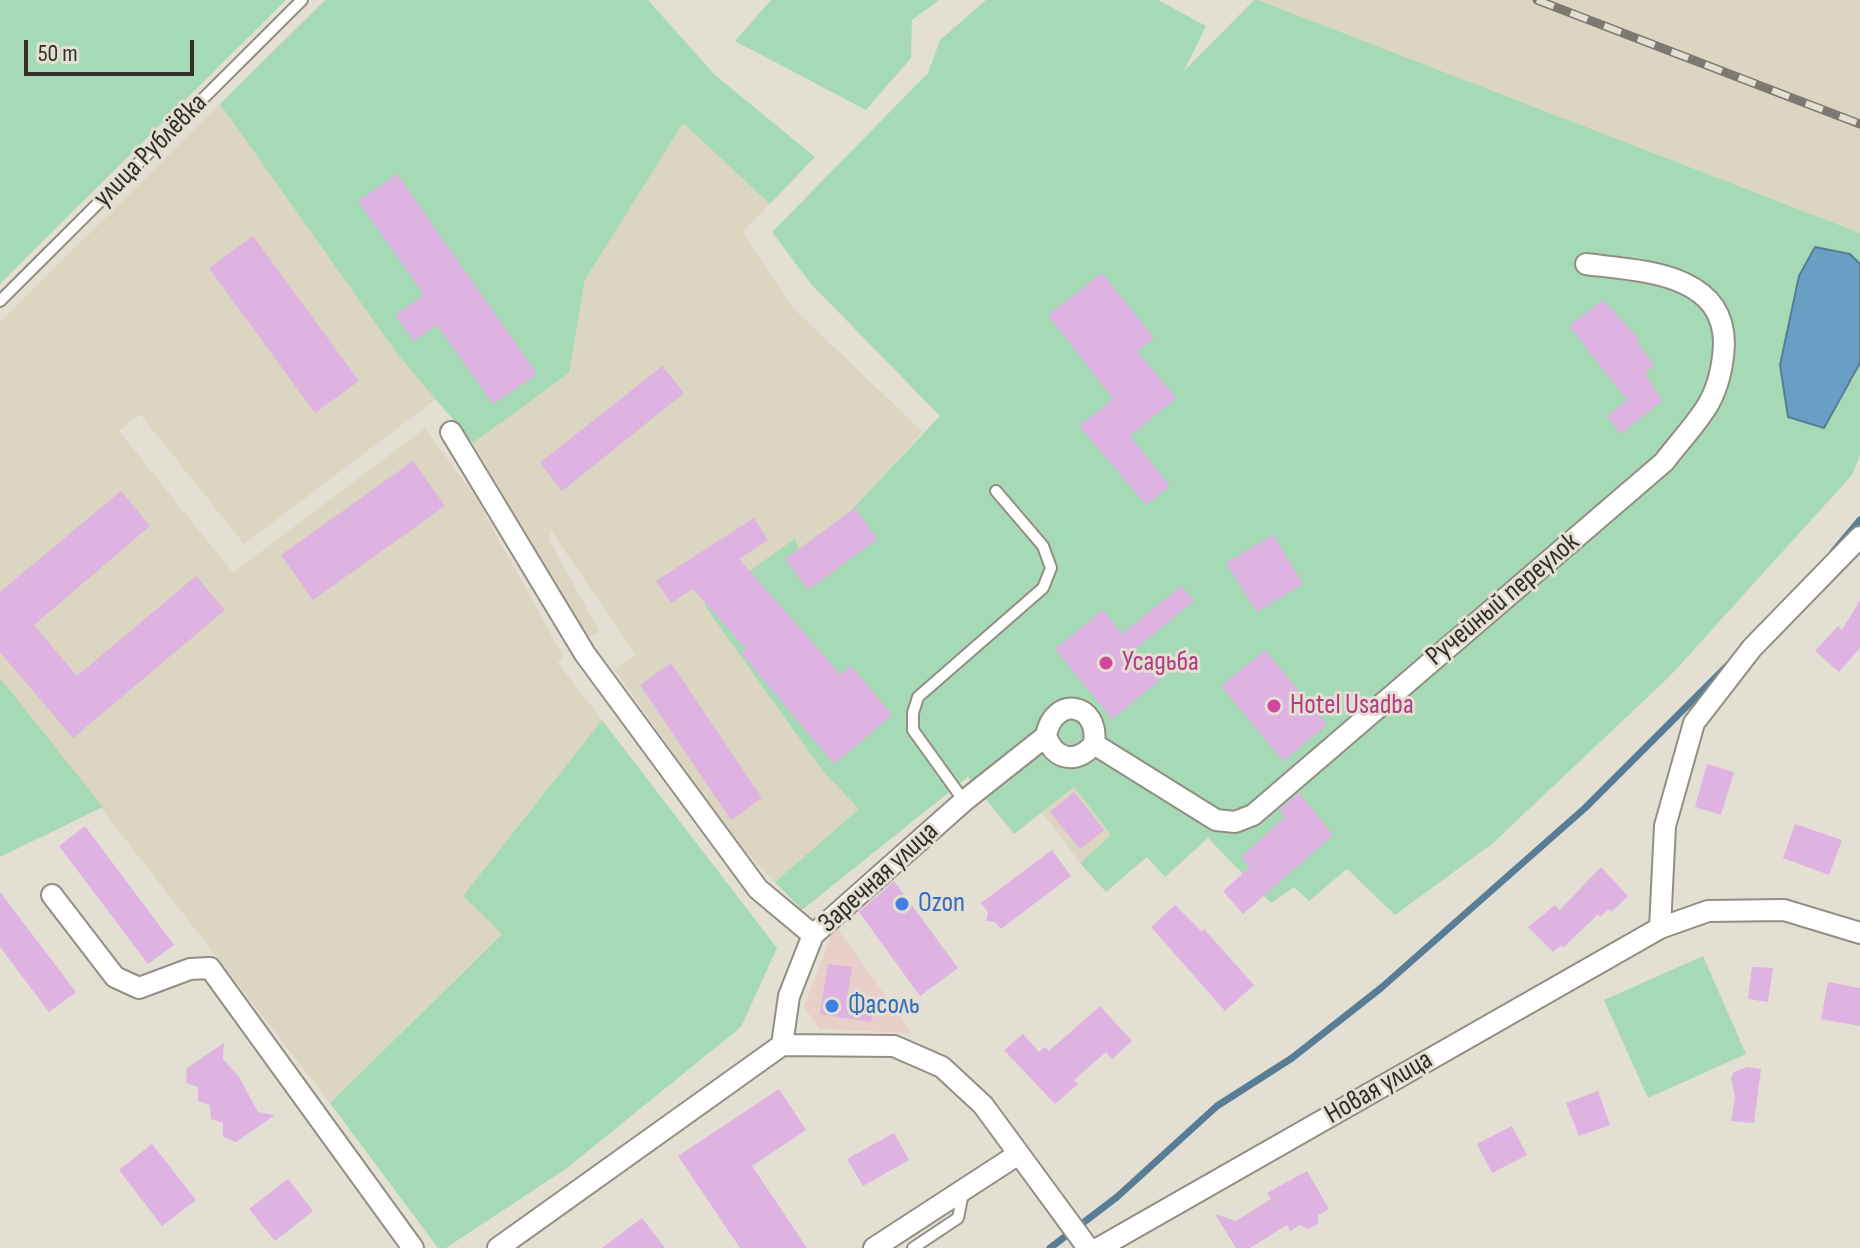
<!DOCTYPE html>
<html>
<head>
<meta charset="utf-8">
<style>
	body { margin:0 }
	#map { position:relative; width:1860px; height:1248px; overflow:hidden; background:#e4dfd3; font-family:"Sofia Sans Condensed",sans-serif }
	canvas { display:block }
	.scale { position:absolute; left:24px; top:40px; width:170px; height:36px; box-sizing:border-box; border:4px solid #312f2a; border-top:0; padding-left:10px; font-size:24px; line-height:28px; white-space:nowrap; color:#312f2a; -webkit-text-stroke:6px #e4dfd3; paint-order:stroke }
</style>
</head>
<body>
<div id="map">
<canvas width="1860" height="1248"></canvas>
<div class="scale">50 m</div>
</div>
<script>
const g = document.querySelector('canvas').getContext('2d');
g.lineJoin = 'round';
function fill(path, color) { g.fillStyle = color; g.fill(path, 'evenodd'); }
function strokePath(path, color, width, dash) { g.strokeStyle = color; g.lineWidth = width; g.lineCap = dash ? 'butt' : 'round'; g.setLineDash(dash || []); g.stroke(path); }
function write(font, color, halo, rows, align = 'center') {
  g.font = font + ' "Sofia Sans Condensed",sans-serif'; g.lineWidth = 6; g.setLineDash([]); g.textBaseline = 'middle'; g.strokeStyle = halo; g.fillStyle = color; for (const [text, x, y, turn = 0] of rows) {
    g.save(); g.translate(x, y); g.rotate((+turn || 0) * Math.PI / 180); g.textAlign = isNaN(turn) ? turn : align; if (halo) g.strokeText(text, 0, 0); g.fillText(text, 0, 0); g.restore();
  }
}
fill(new Path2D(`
	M835,925l77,108 -92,-4 -16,-22z`), '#e9cfca');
fill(new Path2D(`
	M1258,0h602v233z
	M220,104l178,251 38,44 -192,145 -104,-130 -21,17 114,142 192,-145 51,70 87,158 -5,7 44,57 -139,176 39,37 -172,170 -330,-425v-356z
	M683,122l87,82 -27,28 50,76 130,124 -120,130 -8,-23 -91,66 118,165 38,39 -85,73 -44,-46 -116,-166 20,-16 -85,-125v12l49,90 -13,8 -113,-196 96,-70 16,-93z
	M1074,787l37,48 -31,28 -38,-51z`), '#dcd5c2');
fill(new Path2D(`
	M0,0h286l-286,284z
	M325,0h323l67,75 100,82 -45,47 -87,-81 -98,157 -16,93 -96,70 -75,-88 -178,-251z
	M771,0h168l-27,20 -1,38 -45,52 -131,-69z
	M986,0h172l48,26 -22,45 70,-71h4l602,233v31l-10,-10 -34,-7 -17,29 53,106 8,-19v92l-8,20 -182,201 -178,168 -97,71 -48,-46 -38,32 -15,-14 -23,16 -63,-65 -43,39 -18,-20 -41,35 -26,-29 31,-28 -37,-48 -60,47 -46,-57 -166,133 -27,-28 84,-73 -37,-39 -118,-165 91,-67 8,23 137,-145 -129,-132 -39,-52 156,-159 12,-33z
	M0,678l103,129 -103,50z
	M602,720l175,228 -36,79 -174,141 -121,80h-8l-108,-145 172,-169 -39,-38z
	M1703,956l43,98 -98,44 -44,-98z`), '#a6dab7');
const water = new Path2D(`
	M1815,247l35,7 10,10v99l-36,65 -36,-11 -8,-52 19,-89z`);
fill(water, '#699fc5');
strokePath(water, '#587d96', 2);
strokePath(new Path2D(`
	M1833,552l27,-32
	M1050,1248l67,-51 100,-91 75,-48 89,-70 204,-180 142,-142`), '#587d96', 7);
fill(new Path2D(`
	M397,174l140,200 -44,30 -56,-79 -23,16 -19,-26 29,-20 -66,-94z
	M253,236l106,145 -44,32 -106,-145z
	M1102,273l52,65 -17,13 39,47 -46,38 40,50 -24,19 -67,-79 34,-27 -65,-84z
	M1603,300l36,39 -2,3 17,23 -9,8 17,28 -41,33 -14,-18 20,-16 -58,-74z
	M662,366l22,27 -122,98 -22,-28z
	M413,461l32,45 -132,94 -32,-45z
	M121,491l29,35 -116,99 43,51 119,-100 29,34 -152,128 -73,-86v-60z
	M855,508l22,31 -69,51 -23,-31z
	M754,518l14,22 -29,19 102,116 10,-9 41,49 -58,49 -93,-111 5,-4 -53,-60 -22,14 -15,-22z
	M1273,535l30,49 -46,28 -31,-49z
	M1181,586l13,15 -59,48 25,31 -48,39 -57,-70 48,-39 19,24z
	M1860,600v48l-21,24 -24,-21 23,-25 4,4z
	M1265,650l62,75 -44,36 -62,-75z
	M671,663l91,135 -31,22 -91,-135z
	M1707,764l27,8 -13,43 -26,-8z
	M1074,792l30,38 -24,19 -30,-37z
	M1299,793l34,42 -90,79 -20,-23 27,-24 -9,-10 44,-40 -6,-7z
	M1795,824l47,16 -13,35 -46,-17z
	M85,826l89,119 -26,19 -89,-118z
	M1052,850l19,26 -70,53 -6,-7 -9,-1 2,-9 -7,-9z
	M1601,867l27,29 -17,16 -2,-3 -9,8 -2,-3 -35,34 -2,-3 -8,7 -25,-25 27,-22 5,5z
	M894,881l64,87 -38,28 -61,-84z
	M0,892l76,100 -27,20 -49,-65z
	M1175,905l27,27 2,-3 50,56 -29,26 -74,-84z
	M828,964l24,3 -4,27 26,4 -3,24 -51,-8z
	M1752,967l21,1 -5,34 -20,-3z
	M1828,982l32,6v38l-39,-7z
	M1100,1006l32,35 -20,18 -6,-7 -32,28 4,4 -23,20 -51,-54 19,-16 16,18 6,-5 4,4z
	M224,1043l-1,16 16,18 19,35 17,3 -39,27 -13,-5v-14l-12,-4 -1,-14 -12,-4v-14l-12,-4 1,-15z
	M1747,1067l14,2 -7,54 -23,-2 4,-23 -4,-20 3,-6z
	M779,1089l27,41 -54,36 55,82h-67l-62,-92z
	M1598,1091l12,34 -31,11 -13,-33z
	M1512,1126l15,29 -35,18 -15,-29z
	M894,1133l15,27 -46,26 -16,-27z
	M152,1144l44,56 -34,26 -43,-56z
	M1307,1171l22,38 -11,6v9l-10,5 -8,-4 -10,6 -3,-6 -37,23h-14l-21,-34 21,7 35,-22 -4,-6z
	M288,1179l25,32 -38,30 -26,-32z
	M642,1218l23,30h-63z`), '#deb2e1');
const lane = new Path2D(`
	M0,301l302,-301
	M964,801l-51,-71v-17l5,-16 125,-109 8,-20 -8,-22 -47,-55
	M913,1248l45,-30 5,-25`);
const street = new Path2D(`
	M451,432l134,222 173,235 55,46
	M1046,736c9,25 31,28 48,8
	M1094,744l122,76 19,2 18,-7 411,-353c14,-19 33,-38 45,-59 10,-18 14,-39 15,-59 0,-72 -84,-73 -138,-80
	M52,895l63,82 24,11 51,-19 20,-1 203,280
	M1660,928l5,-102 29,-103 58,-75 108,-111
	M782,1045l7,-49 24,-61 151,-134 82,-65c7,-41 54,-34 48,8
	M782,1045l112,1 48,21 41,38 105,143
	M498,1248l284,-203
	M874,1248l143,-93
	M1099,1248l561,-320 48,-17 76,-1 76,23`);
strokePath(lane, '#928e83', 14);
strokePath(street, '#928e83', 24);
strokePath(lane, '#fff', 10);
strokePath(street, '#fff', 20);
const rail = new Path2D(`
	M1537,0l323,124`);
strokePath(rail, '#7d7971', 9);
strokePath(rail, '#e4dfd3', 6, [18]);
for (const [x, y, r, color] of [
	[1106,663,8,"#d1479c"],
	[1274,706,8,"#d1479c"],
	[902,904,8,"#3f7fe0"],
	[832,1006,8,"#3f7fe0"]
]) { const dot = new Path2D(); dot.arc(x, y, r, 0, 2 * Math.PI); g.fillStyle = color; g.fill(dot); strokePath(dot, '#e4dfd3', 3); }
write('28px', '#312f2a', '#e4dfd3', [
	["улица Рублёвка",151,151,-45],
	["Ручейный переулок",1503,600,-40],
	["Заречная улица",879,878,-42],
	["Новая улица",1379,1088,-30]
]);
write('28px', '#b23c85', '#e4dfd3', [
	["Усадьба",1122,663],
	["Hotel Usadba",1290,706]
], 'left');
write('28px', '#366cbe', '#e4dfd3', [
	["Ozon",918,904],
	["Фасоль",848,1006]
], 'left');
</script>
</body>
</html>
